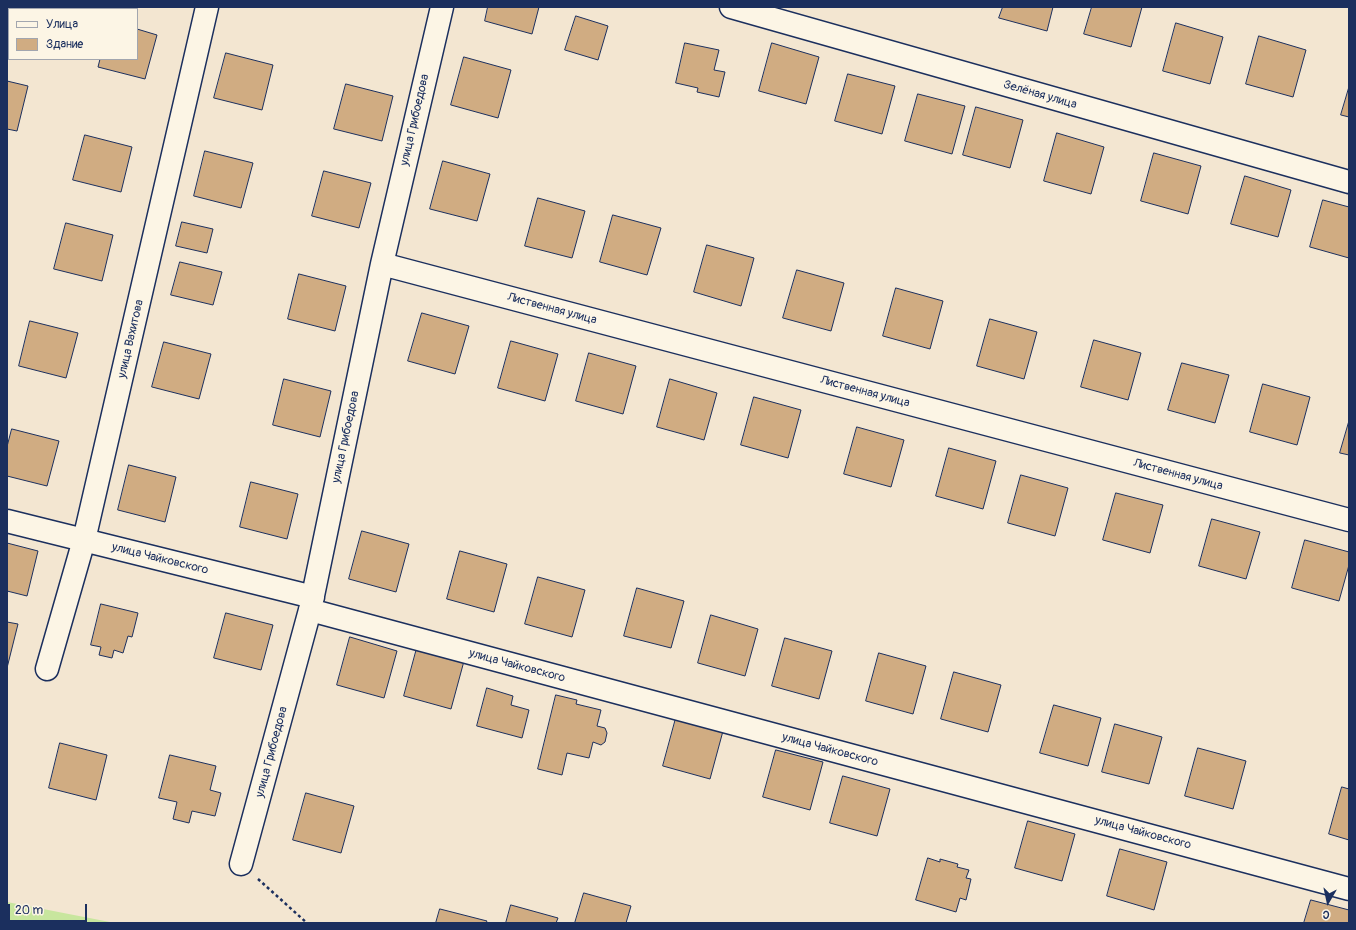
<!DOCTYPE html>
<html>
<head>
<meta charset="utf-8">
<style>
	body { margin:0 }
	#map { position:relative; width:1356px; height:930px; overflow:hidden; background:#f3e6d1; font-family:Pangolin,sans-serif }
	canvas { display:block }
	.frame { position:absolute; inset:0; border:8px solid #1b2f5e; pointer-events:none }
	.legend { position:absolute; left:8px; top:8px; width:130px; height:52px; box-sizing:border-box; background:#fcf5e5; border:1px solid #a2a6af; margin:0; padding:5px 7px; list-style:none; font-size:12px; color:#1b2f5e }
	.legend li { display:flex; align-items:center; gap:8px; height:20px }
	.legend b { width:20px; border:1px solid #a2a6af }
	.north { position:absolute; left:1308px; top:882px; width:40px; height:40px; -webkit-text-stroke:3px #fcf5e5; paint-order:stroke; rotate:189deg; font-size:11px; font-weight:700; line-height:16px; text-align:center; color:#1b2f5e }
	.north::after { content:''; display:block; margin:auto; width:14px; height:18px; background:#1b2f5e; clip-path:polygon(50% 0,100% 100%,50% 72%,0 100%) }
	.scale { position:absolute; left:8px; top:904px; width:79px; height:18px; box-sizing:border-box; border:2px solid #1b2f5e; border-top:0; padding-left:5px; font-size:12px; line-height:14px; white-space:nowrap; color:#1b2f5e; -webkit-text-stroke:3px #fcf5e5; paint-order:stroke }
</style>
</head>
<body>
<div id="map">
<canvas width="1356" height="930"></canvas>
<div class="frame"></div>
<ul class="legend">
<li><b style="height:5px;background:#fcf5e5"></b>Улица</li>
<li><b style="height:11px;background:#d0ac82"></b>Здание</li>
</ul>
<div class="north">С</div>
<div class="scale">20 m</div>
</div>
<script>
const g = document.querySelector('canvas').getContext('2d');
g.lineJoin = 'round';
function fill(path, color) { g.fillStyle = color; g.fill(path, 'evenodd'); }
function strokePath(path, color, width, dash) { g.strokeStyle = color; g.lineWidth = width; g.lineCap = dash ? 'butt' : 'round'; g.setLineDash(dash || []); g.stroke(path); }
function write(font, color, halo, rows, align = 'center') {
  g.font = font + ' Pangolin,sans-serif'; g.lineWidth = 3.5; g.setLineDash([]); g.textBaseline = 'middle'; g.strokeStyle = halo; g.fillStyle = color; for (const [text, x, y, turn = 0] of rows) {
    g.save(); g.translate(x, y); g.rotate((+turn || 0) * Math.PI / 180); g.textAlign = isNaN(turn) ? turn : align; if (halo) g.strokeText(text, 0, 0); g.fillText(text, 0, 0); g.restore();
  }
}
fill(new Path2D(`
	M7,902l108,21h-108z`), '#c8e69e');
const building = new Path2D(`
	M488,7h51l-7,27 -47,-13z
	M1003,7h50l-6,24 -48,-13z
	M1092,7h50l-11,40 -47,-13z
	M576,16l32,10 -10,34 -33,-10z
	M1176,23l47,14 -13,47 -47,-13z
	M137,29l20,6 -12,44 -47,-12 2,-8h37z
	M1259,36l47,14 -13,47 -47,-13z
	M685,43l34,7 -5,20 11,2 -6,25 -22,-5 1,-4 -22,-5z
	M772,43l47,14 -13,47 -47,-13z
	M226,53l47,12 -11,45 -48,-12z
	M464,57l47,13 -13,48 -47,-13z
	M848,74l47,12 -13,48 -47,-13z
	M7,81l21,5 -11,45 -10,-2z
	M346,84l47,12 -11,45 -48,-12z
	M1349,87v30l-8,-2z
	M918,94l47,12 -13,48 -47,-13z
	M976,107l47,13 -13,48 -47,-13z
	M1057,133l47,14 -13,47 -47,-13z
	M85,135l47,12 -11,45 -48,-12z
	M205,151l48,12 -12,45 -47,-12z
	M1154,153l47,13 -13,48 -47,-13z
	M443,161l47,13 -13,47 -47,-12z
	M324,171l47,12 -12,45 -47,-12z
	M1245,176l46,14 -13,47 -47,-13z
	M538,198l47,13 -13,47 -47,-12z
	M1323,200l26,7v51l-39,-11z
	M613,215l48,13 -14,47 -47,-13z
	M182,222l31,7 -6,24 -31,-7z
	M66,223l47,12 -11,46 -48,-12z
	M707,245l47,13 -13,48 -47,-14z
	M180,262l42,10 -9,33 -42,-10z
	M797,270l47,13 -13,48 -48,-13z
	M299,274l47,12 -11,45 -47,-12z
	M896,288l47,13 -13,48 -47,-13z
	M422,313l47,13 -14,48 -47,-13z
	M990,319l47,13 -13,47 -47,-13z
	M30,321l48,12 -12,45 -47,-12z
	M1094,340l47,13 -13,47 -47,-13z
	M511,341l47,13 -13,47 -47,-13z
	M164,342l47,12 -12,45 -47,-12z
	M589,353l47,13 -13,48 -47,-13z
	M1182,363l47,12 -14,48 -47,-13z
	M284,379l47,12 -11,46 -47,-12z
	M670,379l47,14 -13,47 -47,-13z
	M1263,384l47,13 -13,48 -47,-13z
	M754,397l47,13 -13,48 -47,-13z
	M1349,421v34l-9,-2z
	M857,427l47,13 -13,47 -47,-13z
	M12,429l47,12 -12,45 -40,-10v-29z
	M949,448l47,13 -13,48 -47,-13z
	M129,465l47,12 -11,45 -47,-12z
	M1021,475l47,13 -13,48 -47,-13z
	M251,482l47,12 -11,45 -47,-12z
	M1116,493l47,12 -13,48 -47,-13z
	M1212,519l48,13 -14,47 -47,-13z
	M362,531l47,13 -13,48 -47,-13z
	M1305,540l44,12v13l-10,36 -47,-13z
	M7,543l31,8 -11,45 -20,-5z
	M460,551l47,13 -13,48 -47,-13z
	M538,577l47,13 -13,47 -47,-13z
	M637,588l47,13 -13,47 -47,-12z
	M101,604l37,9 -6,24 -4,-1 -5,17 -9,-3 -2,8 -13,-3 2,-8 -10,-2z
	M226,613l47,12 -12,45 -47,-12z
	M711,615l47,14 -13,47 -47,-13z
	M7,622l11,2 -11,44z
	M350,637l47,14 -13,47 -47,-13z
	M785,638l47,13 -13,48 -47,-13z
	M417,648l47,13 -13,48 -47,-13z
	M879,653l47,13 -13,48 -47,-13z
	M954,672l47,13 -13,47 -47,-13z
	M487,688l26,8 -2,9 18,5 -7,28 -45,-12z
	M556,695l21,5 -1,4 25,6 -4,16 8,2 2,5 -2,9 -4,3 -8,-3 -4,16 -22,-5 -5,22 -24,-6z
	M1054,705l47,13 -13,48 -48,-13z
	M676,718l47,13 -13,48 -47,-13z
	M1115,724l47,13 -13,47 -47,-12z
	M60,743l47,12 -11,45 -47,-12z
	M1198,748l48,13 -13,48 -48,-13z
	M776,750l47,12 -13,48 -47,-13z
	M170,755l46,11 -6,24 11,3 -6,23 -23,-5 -3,12 -16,-4 4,-17 -18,-4z
	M843,776l47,13 -13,47 -47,-13z
	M1342,787l7,2v51l-20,-6z
	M306,793l48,13 -13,47 -48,-13z
	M1028,821l47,13 -13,47 -47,-13z
	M1120,849l47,13 -13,48 -47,-14z
	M928,858l12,4v-3l18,5 -1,3 12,3 -3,8 5,1 -5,21 -6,-2 -4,14 -40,-12z
	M584,893l47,13 -5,17h-51z
	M1311,900l38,10v13h-45z
	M511,905l47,13 -2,5h-50z
	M440,909l47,12 -1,2h-50z`);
fill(building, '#d0ac82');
strokePath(building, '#1b2f5e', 1);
const minor = new Path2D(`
	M731,7l618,175
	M382,264l967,256
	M7,521l306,76
	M310,610l1039,279
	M47,669l37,-129 123,-533
	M241,864l69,-254 72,-346 60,-257`);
strokePath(minor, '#1b2f5e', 25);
strokePath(new Path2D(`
	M258,879l49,44`), '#1b2f5e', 2.5, [3, 3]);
strokePath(minor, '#fcf5e5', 22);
write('12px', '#1b2f5e', '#fcf5e5', [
	["Зелёная улица",1040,95,16],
	["улица Грибоедова",415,120,-77],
	["Лиственная улица",552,309,15],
	["улица Вахитова",131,339,-77],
	["Лиственная улица",865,392,15],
	["улица Грибоедова",346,437,-78],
	["Лиственная улица",1178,475,15],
	["улица Чайковского",160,559,14],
	["улица Чайковского",517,666,15],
	["улица Чайковского",830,750,15],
	["улица Грибоедова",272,752,-75],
	["улица Чайковского",1143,833,15]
]);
</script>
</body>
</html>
